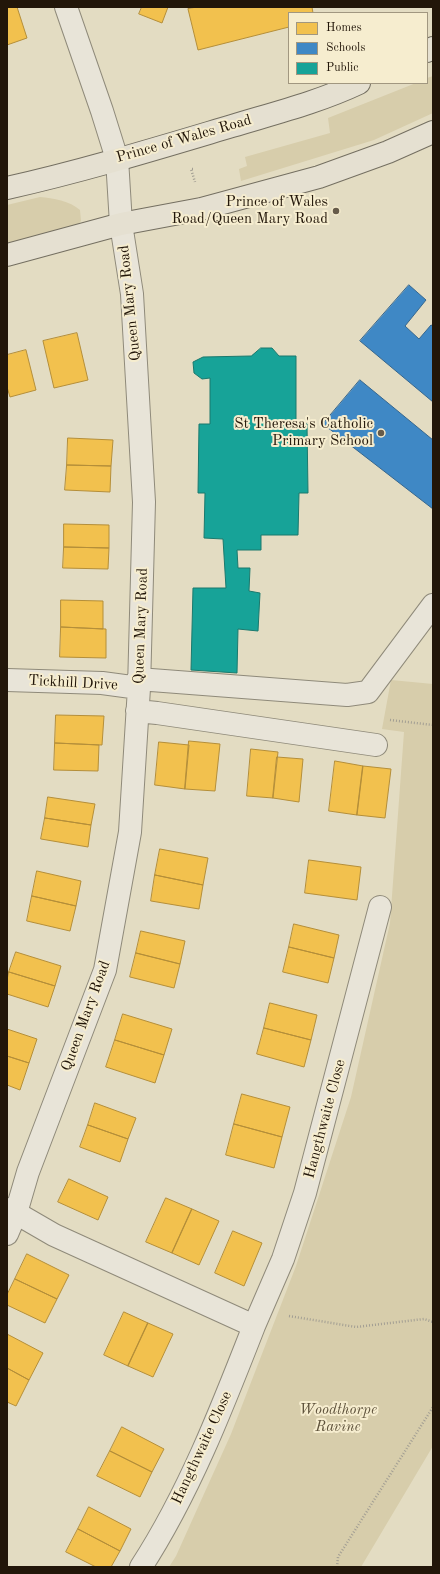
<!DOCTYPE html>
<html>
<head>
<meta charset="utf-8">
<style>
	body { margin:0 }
	#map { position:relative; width:440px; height:1574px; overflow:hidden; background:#e3dcc2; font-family:"Old Standard TT",serif }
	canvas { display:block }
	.frame { position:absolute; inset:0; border:8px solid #221609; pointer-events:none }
	.legend { position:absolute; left:288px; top:12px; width:140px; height:72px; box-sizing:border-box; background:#f6edcf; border:1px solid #a19780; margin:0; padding:5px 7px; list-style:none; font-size:12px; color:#221609 }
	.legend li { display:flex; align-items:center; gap:8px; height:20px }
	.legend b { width:20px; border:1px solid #a19780 }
</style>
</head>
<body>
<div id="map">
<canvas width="440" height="1574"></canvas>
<div class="frame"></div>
<ul class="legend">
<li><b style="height:11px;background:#f2c14e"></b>Homes</li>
<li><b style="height:11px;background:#3f88c5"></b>Schools</li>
<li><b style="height:11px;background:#17a398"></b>Public</li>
</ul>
</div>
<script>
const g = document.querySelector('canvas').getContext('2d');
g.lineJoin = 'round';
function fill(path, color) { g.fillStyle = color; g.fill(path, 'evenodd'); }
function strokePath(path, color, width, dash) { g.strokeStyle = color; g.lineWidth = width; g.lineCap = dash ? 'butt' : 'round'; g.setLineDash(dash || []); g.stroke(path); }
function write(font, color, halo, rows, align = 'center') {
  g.font = font + ' "Old Standard TT",serif'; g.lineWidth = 4; g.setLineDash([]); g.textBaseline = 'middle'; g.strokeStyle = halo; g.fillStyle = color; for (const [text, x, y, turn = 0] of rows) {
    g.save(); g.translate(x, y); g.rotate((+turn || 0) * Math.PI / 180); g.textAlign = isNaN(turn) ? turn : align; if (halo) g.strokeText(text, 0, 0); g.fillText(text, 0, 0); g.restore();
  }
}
fill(new Path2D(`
	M433,76v37l-59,27 -133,41 -2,-12 8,-3 -2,-9 85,-24 -2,-15 88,-35h11v-5z
	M40,197c13,1 30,4 40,13l1,11 -4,5 -70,17v-38z
	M391,680l42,4v762l-72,121h-192l7,-11 55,-122 65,-168 55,-169 39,-174 14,-191 -22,-3z`), '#d7cdab');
const homes = new Path2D(`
	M7,7h10l10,31 -20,7z
	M142,7h26l-6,16 -23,-9z
	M197,7h115l1,6h-24v14l-91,23 -10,-41z
	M77,333l11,47 -34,8 -11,-47z
	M26,350l10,40 -26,7 -3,-10v-32z
	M68,438l45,2 -2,26 -44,-1z
	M67,465l44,1 -1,26 -45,-2z
	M64,524l45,1v23l-45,-1z
	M64,547l45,1 -1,21 -45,-1z
	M61,600l42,1v28l-42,-2z
	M61,627l45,2v29l-46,-1z
	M56,715l48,1 -2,29 -47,-2z
	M189,741l31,3 -5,47 -30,-2z
	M159,742l30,3 -4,44 -30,-4z
	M55,743l44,2 -1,26 -44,-1z
	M251,749l27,3 -5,46 -26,-2z
	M277,757l26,2 -4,43 -26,-4z
	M335,761l28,5 -6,49 -28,-4z
	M363,766l28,3 -6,49 -28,-3z
	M48,797l47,7 -4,21 -46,-7z
	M45,818l46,7 -3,22 -47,-8z
	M160,849l48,9 -5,27 -48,-10z
	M309,860l52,7 -4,33 -52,-7z
	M37,871l44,10 -5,25 -44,-10z
	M155,875l48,10 -4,24 -48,-8z
	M32,896l44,10 -6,25 -43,-10z
	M294,924l45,11 -5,23 -45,-11z
	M141,931l44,10 -5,23 -44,-11z
	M289,947l45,11 -6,25 -45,-11z
	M16,952l45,14 -6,20 -46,-14z
	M136,953l44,11 -6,24 -44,-11z
	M9,972l46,14 -7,21 -41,-13v-14z
	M270,1003l47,12 -6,25 -47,-12z
	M123,1014l49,15 -8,26 -49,-15z
	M264,1028l47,12 -7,27 -47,-13z
	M7,1029l30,10 -8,24 -22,-7z
	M115,1040l49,15 -9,28 -49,-16z
	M7,1056l22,7 -9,27 -13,-5z
	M242,1094l48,13 -8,30 -48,-13z
	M95,1103l41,15 -8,21 -40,-14z
	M234,1124l48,13 -8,31 -48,-13z
	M88,1125l40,14 -8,23 -40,-15z
	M69,1179l39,18 -10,23 -40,-18z
	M166,1198l26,11 -20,44 -26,-11z
	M192,1209l27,12 -20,44 -27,-12z
	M233,1231l29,12 -18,43 -29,-13z
	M27,1254l42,21 -12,24 -42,-20z
	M15,1279l42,20 -12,24 -38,-18v-10z
	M124,1312l24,11 -20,43 -24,-11z
	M148,1323l25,11 -20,43 -25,-11z
	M7,1334l36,19 -14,27 -22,-12z
	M7,1368l22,12 -13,26 -9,-4z
	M122,1427l42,22 -12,23 -42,-21z
	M110,1451l42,21 -12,25 -43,-21z
	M89,1507l42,22 -11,22 -42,-22z
	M78,1529l42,22 -9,16h-15l-30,-15z`);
fill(homes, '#f2c14e');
strokePath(homes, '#b48e39', 1);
const schools = new Path2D(`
	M409,285l17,15 -21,26 14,13 12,-14 2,1v76l-73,-61z
	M360,380l73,60v69l-110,-85z`);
fill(schools, '#3f88c5');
strokePath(schools, '#36668d', 1);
const public = new Path2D(`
	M261,348h11l7,8h17v68h11l1,69h-9l-1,42h-37v15h-24l1,18h12l-1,23 11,2 -2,38 -20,-2 -1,44 -46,-3 2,-82h33l-3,-49 -19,-1 1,-45h-7l1,-69h11v-46l-8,1 -8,-6 -1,-11 10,-5 48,-1z`);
fill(public, '#17a398');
strokePath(public, '#1a796d', 1);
const minor = new Path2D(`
	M138,679l209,16 21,-3 65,-87
	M7,680l95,3 37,5
	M137,711l20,2 219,32
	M7,1209l9,4 38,22 200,91 29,-67 22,-66 75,-286
	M7,1234l9,-21 12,-41 77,-202 25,-138 9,-144 5,-186 -12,-208 -11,-70 -4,-65 -15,-48 -36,-104
	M141,1567c48,-74 81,-159 113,-241`);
const highway = new Path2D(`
	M427,51l6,-3
	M7,188c76,-17 151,-40 225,-62 43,-13 87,-24 127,-43
	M7,255l114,-31 80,-15 118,-32 69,-25 45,-20`);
strokePath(minor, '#8f8a7a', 24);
strokePath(highway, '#746f61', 24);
strokePath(new Path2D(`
	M193,169h-2l4,13
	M390,720l43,5
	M289,1316l67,11 68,-8 9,3
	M337,1567l1,-10 95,-150`), '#a29e93', 2.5, [1, 2]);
strokePath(minor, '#e8e4d8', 22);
strokePath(highway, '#e5e0d1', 22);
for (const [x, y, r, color] of [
	[336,211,4,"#665b4a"],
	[381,433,4,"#665b4a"]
]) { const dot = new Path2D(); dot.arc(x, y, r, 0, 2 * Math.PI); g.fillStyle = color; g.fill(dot); strokePath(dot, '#f6edcf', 1.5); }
write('15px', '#221609', '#f6edcf', [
	["Prince of Wales Road",184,139,-16],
	["Queen Mary Road",130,303,-96],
	["Queen Mary Road",141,626,-88],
	["Tickhill Drive",73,683,3],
	["Queen Mary Road",86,1016,-70],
	["Hangthwaite Close",325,1119,-75],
	["Hangthwaite Close",202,1448,-65]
]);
write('15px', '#221609', '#f6edcf', [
	["Prince of Wales",328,202],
	["Road/Queen Mary Road",328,219],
	["St Theresa's Catholic",373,424],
	["Primary School",373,441]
], 'right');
write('italic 15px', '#5e523b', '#f6edcf', [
	["Woodthorpe",338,1410],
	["Ravine",338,1427]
]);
</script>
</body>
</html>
